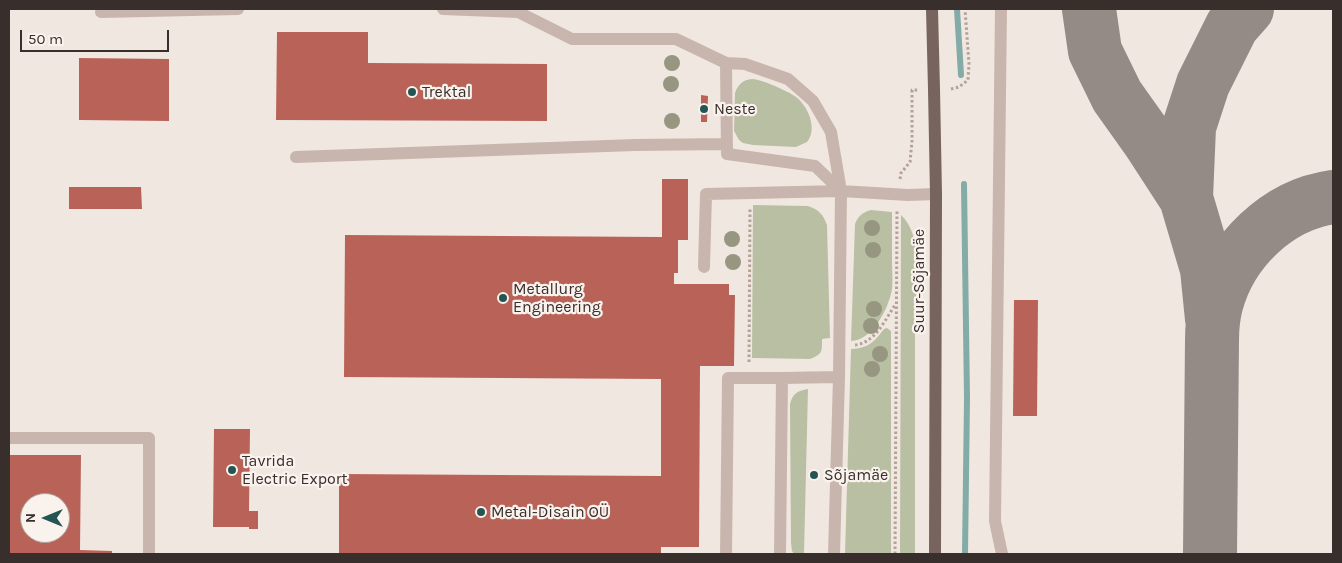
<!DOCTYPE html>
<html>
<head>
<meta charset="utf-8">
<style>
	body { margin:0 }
	#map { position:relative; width:1342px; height:563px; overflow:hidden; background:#f1e7e1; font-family:Karla,sans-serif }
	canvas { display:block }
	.frame { position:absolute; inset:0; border:10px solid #382e2c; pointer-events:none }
	.north { position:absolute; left:20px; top:493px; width:50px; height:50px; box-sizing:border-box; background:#f9f2ed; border:1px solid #aca4a0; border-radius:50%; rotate:270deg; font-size:14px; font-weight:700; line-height:20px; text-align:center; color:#382e2c }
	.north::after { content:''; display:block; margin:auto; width:18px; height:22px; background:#255552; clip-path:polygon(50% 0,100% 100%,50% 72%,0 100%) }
	.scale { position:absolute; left:20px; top:30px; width:149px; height:22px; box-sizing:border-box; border:2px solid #382e2c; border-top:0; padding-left:6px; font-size:15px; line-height:18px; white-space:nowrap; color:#382e2c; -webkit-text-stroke:4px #f9f2ed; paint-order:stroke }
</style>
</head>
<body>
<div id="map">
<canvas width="1342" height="563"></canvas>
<div class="frame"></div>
<div class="north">N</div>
<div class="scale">50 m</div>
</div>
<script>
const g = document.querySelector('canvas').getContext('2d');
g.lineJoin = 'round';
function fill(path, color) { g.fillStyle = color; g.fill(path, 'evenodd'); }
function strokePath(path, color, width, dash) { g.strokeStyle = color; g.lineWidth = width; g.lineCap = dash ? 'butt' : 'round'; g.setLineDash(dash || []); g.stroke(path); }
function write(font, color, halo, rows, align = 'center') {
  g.font = font + ' Karla,sans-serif'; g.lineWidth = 4.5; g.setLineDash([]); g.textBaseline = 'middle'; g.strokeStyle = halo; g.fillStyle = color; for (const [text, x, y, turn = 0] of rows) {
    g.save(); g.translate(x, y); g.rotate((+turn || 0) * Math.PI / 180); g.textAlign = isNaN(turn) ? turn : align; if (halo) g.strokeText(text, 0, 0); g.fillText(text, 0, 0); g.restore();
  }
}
fill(new Path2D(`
	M752,79c9,0 36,12 44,18 12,9 22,32 11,45l-11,5 -43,-2 -10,-2 -4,-3 -5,-9 1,-38c3,-9 8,-13 17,-14z
	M753,205l55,1c11,4 15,8 19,19l3,113 -8,1c0,12 1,15 -12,20l-58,-1z
	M871,210l21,2c0,16 0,33 0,50 0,9 1,19 0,27 -3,19 -20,52 -41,52l4,-117c3,-8 8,-12 16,-14z
	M901,215c22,20 16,67 14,93v246h-15z
	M887,328l4,3v223h-46l6,-205c18,-1 23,-7 33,-20z
	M808,389l-4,165h-10l-2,-3 -1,-8 -1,-139c3,-11 7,-13 18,-15z`), '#b9bfa2');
strokePath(new Path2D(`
	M957,9l4,66
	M964,184l3,214 -2,156`), '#83aba7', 6);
strokePath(new Path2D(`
	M1089,9l6,42 22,45 32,45 37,57
	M1212,319l-5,-50 -21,-71 3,-71 14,-43 29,-58 15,-17
	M1210,554l2,-214c0,-12 1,-23 4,-35 14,-54 61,-100 117,-108`), '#948a86', 54);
fill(new Path2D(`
	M277,32h91v31l179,1v57l-271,-1z
	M79,58l90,1v62l-90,-1z
	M701,95l7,1 -1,26h-6z
	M662,179h26v61h-10v33h-4v11h55v11h6l-1,71h-34l-1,181h-38v7h-322v-80l322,2v-97l-317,-2 1,-142 317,2z
	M69,187h72l1,22h-73z
	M1014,300h24l-1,116h-24z
	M214,429h36l-1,82h9v18h-9v-2h-36z
	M9,455h72l-1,95 32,1v3h-103zM30,503h30v30h-30z`), '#b96257');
strokePath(new Path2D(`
	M951,89l8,-2 9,-7 1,-16 -4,-55
	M900,179l1,-6 9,-11 2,-21v-51h6
	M855,345c20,-2 30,-25 40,-40
	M749,362l1,-154
	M895,554l2,-344`), '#b4a198', 3, [2.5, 2.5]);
strokePath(new Path2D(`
	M443,9l75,3 54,27h104l50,24
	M1001,9l-6,512 7,33
	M101,12l137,-3
	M296,157l339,-12 92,-1
	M704,267l2,-73 135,-3 67,4 28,-1
	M9,438h140v116
	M726,554l2,-176h54
	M780,554l2,-176 57,-1
	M834,554l5,-177 2,-186 -10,-59 -18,-31 -25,-22 -43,-15 -19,-1 1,91 88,12 26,25`), '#c8b6ae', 12);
strokePath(new Path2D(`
	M932,9l2,80 2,105 -1,360`), '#78645e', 12);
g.fillStyle = '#969681';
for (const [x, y] of [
	[672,63],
	[671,84],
	[672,121],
	[872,228],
	[732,239],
	[873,250],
	[733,262],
	[874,309],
	[871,326],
	[880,354],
	[872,369]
]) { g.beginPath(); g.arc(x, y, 8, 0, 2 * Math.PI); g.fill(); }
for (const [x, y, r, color] of [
	[412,92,5,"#255552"],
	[704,109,5,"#255552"],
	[503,298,5,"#255552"],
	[232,470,5,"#255552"],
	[814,475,5,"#255552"],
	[481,512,5,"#255552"]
]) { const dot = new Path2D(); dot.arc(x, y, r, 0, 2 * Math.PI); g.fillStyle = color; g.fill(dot); strokePath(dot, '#f9f2ed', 2); }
write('16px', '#382e2c', '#f9f2ed', [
	["Trektal",422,92],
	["Neste",714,109],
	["Metallurg",513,289],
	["Engineering",513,307],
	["Tavrida",242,461],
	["Electric Export",242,479],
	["Sõjamäe",824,475],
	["Metal-Disain OÜ",491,512]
], 'left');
write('16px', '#382e2c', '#f9f2ed', [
	["Suur-Sõjamäe",919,281,-90]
]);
</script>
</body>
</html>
